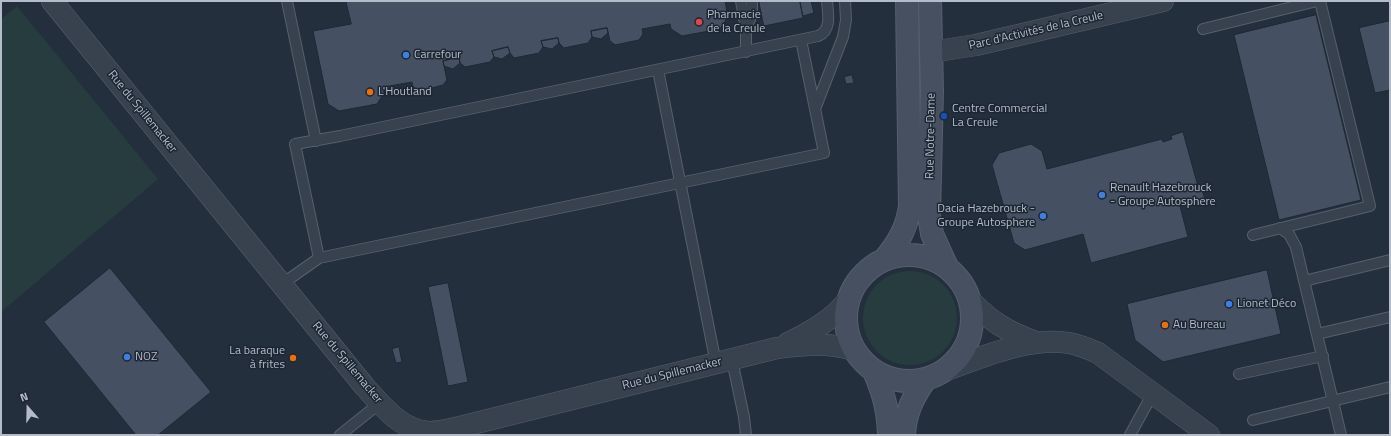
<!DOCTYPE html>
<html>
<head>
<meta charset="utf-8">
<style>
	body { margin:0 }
	#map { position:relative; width:1391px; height:436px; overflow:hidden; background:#242f3e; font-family:"Titillium Web",sans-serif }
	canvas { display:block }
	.frame { position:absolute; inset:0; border:2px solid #b4bcc9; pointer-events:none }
	.north { position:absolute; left:8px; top:388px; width:40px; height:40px; -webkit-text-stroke:3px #1d2633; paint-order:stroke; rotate:340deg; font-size:11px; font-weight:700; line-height:16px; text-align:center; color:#b4bcc9 }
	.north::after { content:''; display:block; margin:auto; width:14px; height:18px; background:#b4bcc9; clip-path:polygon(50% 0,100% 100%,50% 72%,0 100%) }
</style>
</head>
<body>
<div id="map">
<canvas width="1391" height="436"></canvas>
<div class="frame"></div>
<div class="north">N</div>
</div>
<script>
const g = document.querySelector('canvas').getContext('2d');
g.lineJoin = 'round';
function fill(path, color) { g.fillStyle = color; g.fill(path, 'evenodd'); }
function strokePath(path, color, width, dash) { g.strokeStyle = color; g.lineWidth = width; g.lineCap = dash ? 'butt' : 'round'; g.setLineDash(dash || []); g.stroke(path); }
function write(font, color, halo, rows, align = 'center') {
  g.font = font + ' "Titillium Web",sans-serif'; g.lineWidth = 3; g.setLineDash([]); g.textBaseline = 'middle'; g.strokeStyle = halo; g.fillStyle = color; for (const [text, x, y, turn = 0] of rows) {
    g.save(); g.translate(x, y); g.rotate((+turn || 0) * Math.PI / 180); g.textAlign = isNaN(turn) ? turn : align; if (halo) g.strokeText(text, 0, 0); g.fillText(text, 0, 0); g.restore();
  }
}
fill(new Path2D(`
	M17,6l141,173 -157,133v-293z
	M863 318a47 47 0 1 1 94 0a47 47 0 1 1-94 0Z`), '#263c3f');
const building = new Path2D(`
	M346,1h379l3,16 -8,12 -38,7 -11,-7 -1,-5 -28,5 1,5 -4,6 -24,5 -5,-4 -3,-13 -16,3 1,6 -4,6 -24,5 -5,-5 -1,-5 -17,3 2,6 -4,6 -25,5 -4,-5 -2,-6 -16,4 2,6 -4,5 -25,5 -5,-4 -1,-6 -16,4 4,19 -4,5 -23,6 -7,-4 -1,-5 -28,5v6l-7,11 -38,7 -11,-7 -15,-73 38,-7z
	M759,1h41l3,17 -39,8z
	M800,1h11l3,12 -11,3z
	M1316,15l45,185 -82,20 -45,-185z
	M1390,21v69l-15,3 -16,-65z
	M607,28l1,5 -7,6 -9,-2 -1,-6z
	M558,38l1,5 -7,6 -9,-2 -2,-6z
	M508,47l2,6 -8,6 -8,-2 -2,-6z
	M459,57l1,6 -7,6 -9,-3 -1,-5z
	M852,75l2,8 -8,1 -2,-7z
	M1183,132l16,58 3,-1 3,11 -25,6 8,31 -97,26 -8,-29 -58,16 -11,-7 -22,-78 7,-12 32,-9 11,7 5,18 115,-30 1,3 9,-3 -1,-3z
	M110,268l101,124 -53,43h-22l-92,-113z
	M1267,270l14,64 -118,28 -28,-22 -8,-36z
	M448,283l20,99 -20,4 -20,-99z
	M399,347l3,15 -6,1 -4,-14z`);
fill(building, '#455162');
strokePath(building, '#1f2835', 1);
const service = new Path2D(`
	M287,1l29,140
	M741,1l5,28v23
	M746,29l6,-15v-13
	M1203,29l114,-28
	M658,70l58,294
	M815,109l28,-72 3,-17 -1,-19
	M1280,228l9,6 7,13 45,188
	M1253,235l117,-29 -50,-205
	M319,258l-24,-114 45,-8 478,-100c14,-5 10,-23 9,-35
	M1304,281l86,-21
	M282,284l37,-26 505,-105 -23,-113
	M1317,334l73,-17
	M732,360l12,57 2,18
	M1239,374l84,-18
	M1253,420l137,-33
	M340,435l40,-32
	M1130,435l23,-42`);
const minor = new Path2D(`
	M52,1l313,386c17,19 36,43 64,45 10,0 21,-3 31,-5l317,-79c27,-3 50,-6 77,2
	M931,52l45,-7 187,-44
	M969,299c22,23 37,32 67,43
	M788,343c23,-11 44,-23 60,-43
	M946,370c37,-13 84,-34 123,-27 11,2 20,6 29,10l111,82`);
const secondary = new Path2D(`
	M930,1l2,90 -3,124 3,19 15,33
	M846 318a63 63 0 1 1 126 0a63 63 0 1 1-126 0Z
	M884,260c14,-17 23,-32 26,-54l-3,-205
	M874,371c10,24 14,38 15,64
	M904,435c1,-22 9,-38 21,-55`);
strokePath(service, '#565f6c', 12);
strokePath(minor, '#565f6c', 22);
strokePath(secondary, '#565f6c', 24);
strokePath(service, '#38414e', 10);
strokePath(minor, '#38414e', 21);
strokePath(secondary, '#465061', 22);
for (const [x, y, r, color] of [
	[699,22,4,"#e0444e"],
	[406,55,4,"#3f7fe0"],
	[370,92,4,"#e8710a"],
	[944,116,4,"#1a4fb4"],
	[1102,195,4,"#3f7fe0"],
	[1043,216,4,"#3f7fe0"],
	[1229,304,4,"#3f7fe0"],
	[1165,325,4,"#e8710a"],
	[127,357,4,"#3f7fe0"],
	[293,358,4,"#e8710a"]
]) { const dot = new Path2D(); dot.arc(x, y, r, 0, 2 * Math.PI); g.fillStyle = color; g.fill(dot); strokePath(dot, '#1d2633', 1.5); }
write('12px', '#b4bcc9', '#1d2633', [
	["Pharmacie",707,15],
	["de la Creule",707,29],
	["Carrefour",414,55],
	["L'Houtland",378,92],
	["Centre Commercial",952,109],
	["La Creule",952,123],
	["Renault Hazebrouck",1110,188],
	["- Groupe Autosphere",1110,202],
	["Dacia Hazebrouck -",1035,209,"right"],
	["Groupe Autosphere",1035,223,"right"],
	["Lionet Déco",1237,304],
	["Au Bureau",1173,325],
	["La baraque",285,351,"right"],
	["à frites",285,365,"right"],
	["NOZ",135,357]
], 'left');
write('12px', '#b4bcc9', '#1d2633', [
	["Parc d'Activités de la Creule",1036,31,-13],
	["Rue du Spillemacker",142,112,51],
	["Rue Notre-Dame",931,136,-89],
	["Rue du Spillemacker",347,363,50],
	["Rue du Spillemacker",672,374,-14]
]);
</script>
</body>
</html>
